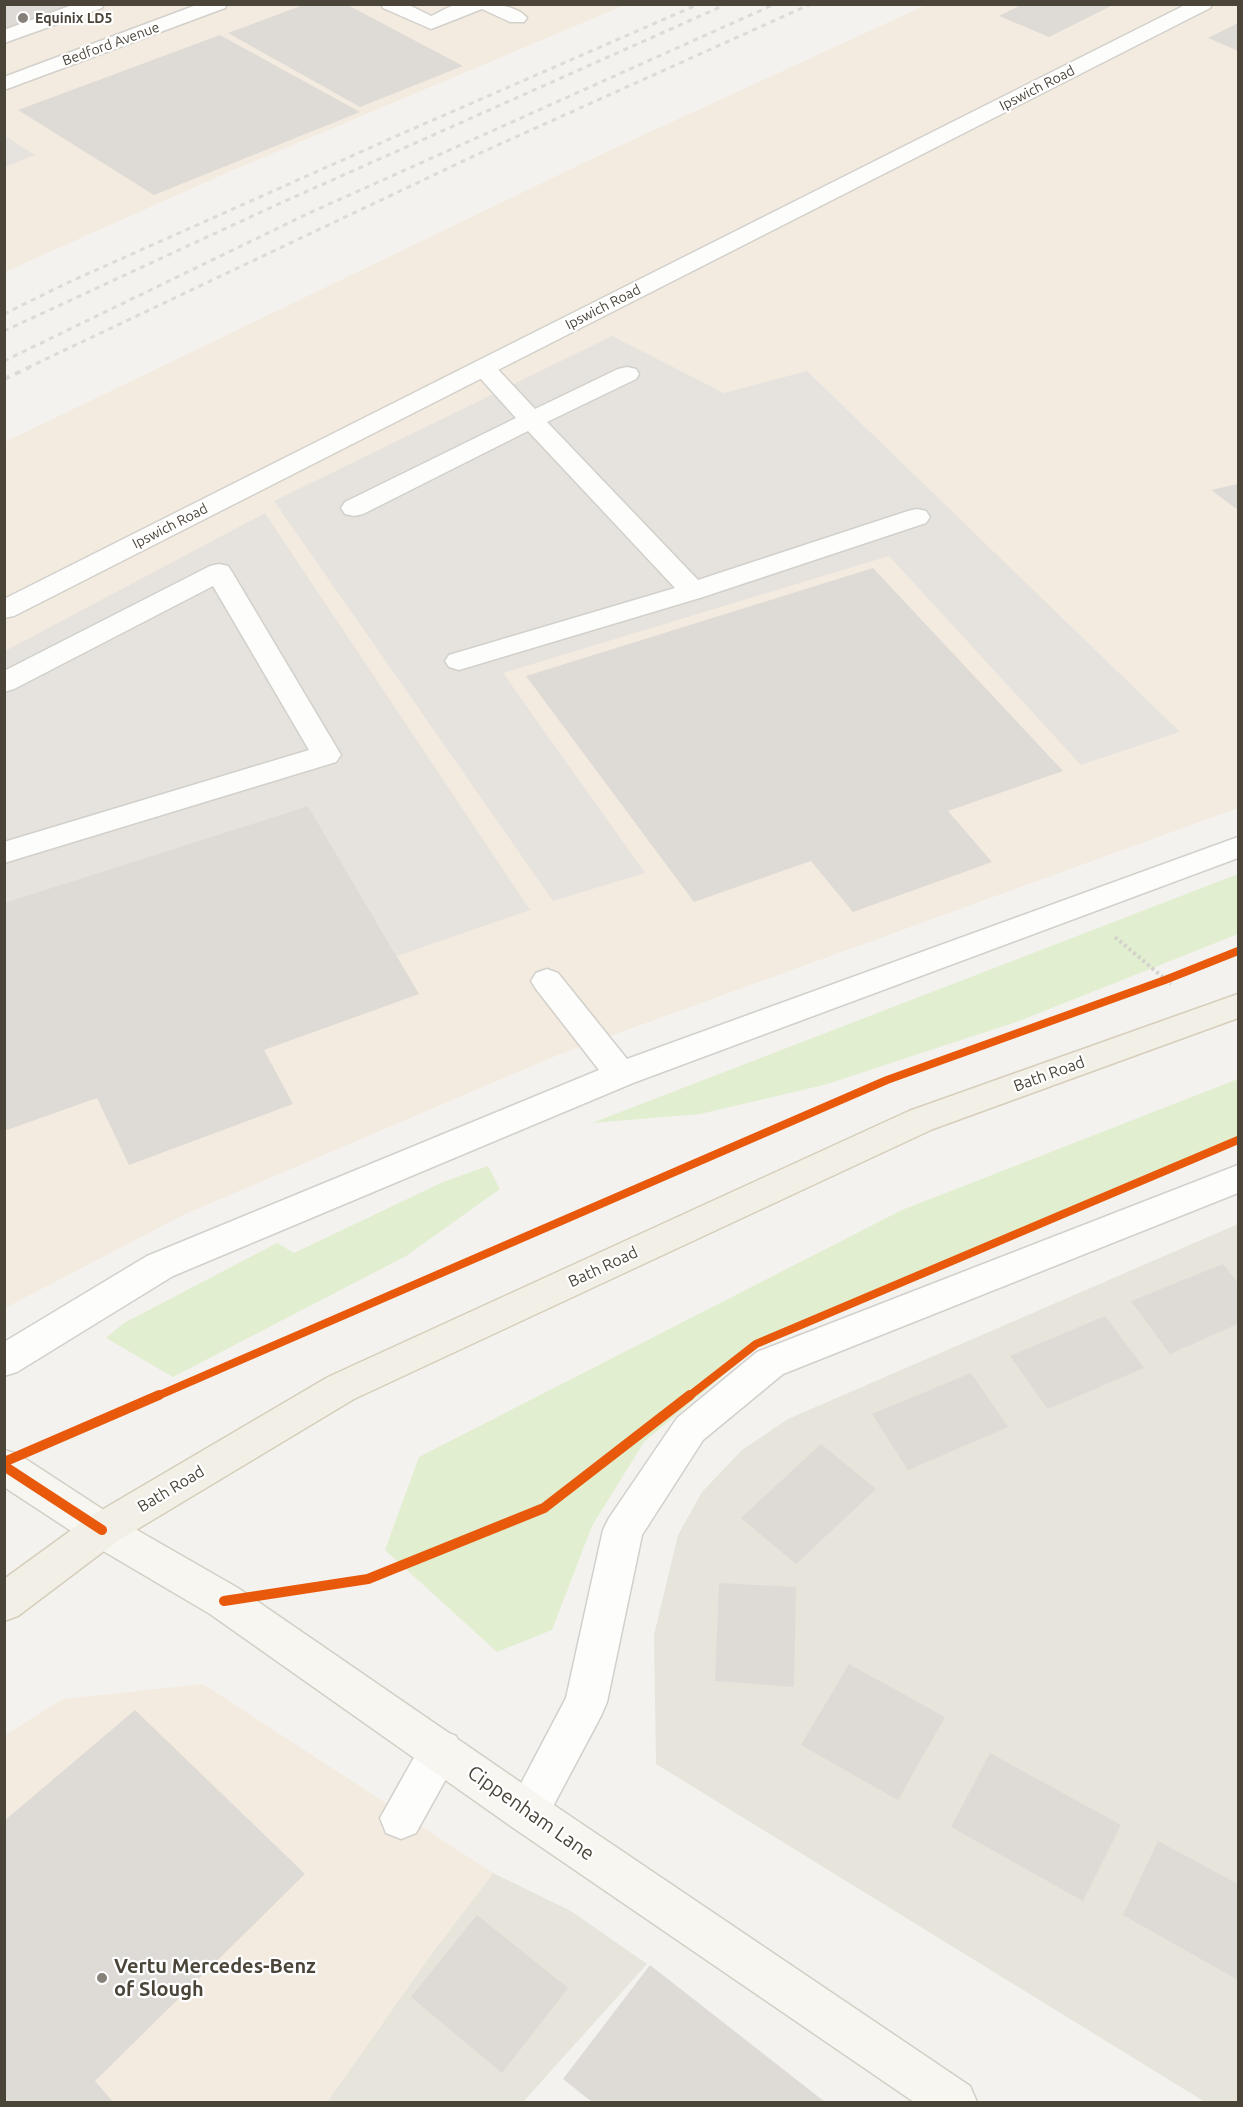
<!DOCTYPE html>
<html>
<head>
<meta charset="utf-8">
<style>
	body { margin:0 }
	#map { position:relative; width:1243px; height:2107px; overflow:hidden; background:#f4f2ee; font-family:Ubuntu,sans-serif }
	canvas { display:block }
	.frame { position:absolute; inset:0; border:6px solid #4b4439; pointer-events:none }
</style>
</head>
<body>
<div id="map">
<canvas width="1243" height="2107"></canvas>
<div class="frame"></div>
</div>
<script>
const g = document.querySelector('canvas').getContext('2d');
g.lineJoin = 'round';
function fill(path, color) { g.fillStyle = color; g.fill(path, 'evenodd'); }
function strokePath(path, color, width, dash) { g.strokeStyle = color; g.lineWidth = width; g.lineCap = dash ? 'butt' : 'round'; g.setLineDash(dash || []); g.stroke(path); }
function write(font, color, halo, rows, align = 'center') {
  g.font = font + ' Ubuntu,sans-serif'; g.lineWidth = 4.5; g.setLineDash([]); g.textBaseline = 'middle'; g.strokeStyle = halo; g.fillStyle = color; for (const [text, x, y, turn = 0] of rows) {
    g.save(); g.translate(x, y); g.rotate((+turn || 0) * Math.PI / 180); g.textAlign = isNaN(turn) ? turn : align; if (halo) g.strokeText(text, 0, 0); g.fillText(text, 0, 0); g.restore();
  }
}
fill(new Path2D(`
	M1238,1224v878h-33l-549,-338 -2,-129 24,-100 24,-43 40,-42 46,-31z
	M493,1873l78,38 76,53 -124,138h-196l100,-142z`), '#e7e4dc');
fill(new Path2D(`
	M4,5h621l-401,169 -219,98z
	M926,5h312v803l-680,247 -373,159 -180,94v-866l595,-287z
	M203,1684l290,189 -66,87 -100,142h-322v-367l58,-36z`), '#f3ebdf');
fill(new Path2D(`
	M1238,874v60l-219,87 -195,64 -124,29 -108,9z
	M1238,1079v65l-482,204 -112,94 -52,84 -40,104 -55,22 -112,-102 34,-93 483,-247z
	M488,1166l12,23 -94,67 -233,121 -67,-39 18,-15 153,-80 17,10 149,-71z`), '#e1eecf');
fill(new Path2D(`
	M4,136h1l30,19 -30,12z
	M612,336l112,57 83,-22 373,361 -99,33 -192,-209 -386,117 142,200 -92,28 -279,-400z
	M265,513l265,397 -133,46 -89,-150 -303,97v-252z`), '#e6e3df');
fill(new Path2D(`
	M4,4l72,1 -72,26z
	M306,4h40l117,62 -103,41 -132,-74z
	M1023,4h92l-66,33 -50,-21z
	M1238,23v28l-30,-13z
	M220,35l140,77 -206,83 -136,-85z
	M1238,484v26l-27,-20z
	M873,568l190,203 -115,40 44,51 -139,50 -42,-51 -117,41 -168,-226z
	M308,806l111,188 -155,56 29,54 -164,61 -32,-67 -93,33v-228z
	M1223,1264l15,19v41l-68,30 -39,-53z
	M1105,1316l39,52 -96,41 -38,-53z
	M971,1373l37,54 -100,43 -36,-56z
	M821,1444l55,45 -80,75 -55,-46z
	M719,1583l77,4 -2,100 -79,-6z
	M849,1664l96,53 -47,83 -97,-55z
	M135,1710l170,164 -210,207 18,21h-109v-281z
	M990,1753l131,72 -38,76 -132,-74z
	M1158,1841l80,43v96l-115,-65z
	M477,1915l91,73 -66,85 -91,-76z
	M650,1965l175,137h-233l-29,-23z`), '#dedbd6');
const lane = new Path2D(`
	M75,4h29l-2,4 -98,35v-13z
	M381,4h26l24,12c9,-4 18,-10 27,-12 18,-3 58,-1 69,14l-3,4h-14l-28,-13 -51,20 -48,-21z
	M483,361l9,2 43,46 83,-40 9,-2 9,2 3,5 -3,5 -89,43 151,158 210,-69 9,-2 9,2 4,6 -4,6 -223,74 -234,70 -10,3 -10,-3 -4,-6 4,-6 226,-67 -147,-157 -165,83 -9,2 -9,-2 -4,-6 4,-6 171,-84 -45,-50 3,-5z
	M219,564l9,2 4,6 109,183 -5,7 -332,101v-21l305,-92 -96,-164 -199,103 -10,3v-21l206,-105z
	M1238,837v21l-605,225 -460,193 -156,96 -13,4v-34l143,-86 452,-186 -63,-81 -5,-8 5,-8 11,-4 11,4 69,86z
	M441,1730l15,6 6,14 -46,83 -15,6 -15,-6 -6,-15 46,-82z`);
const street = new Path2D(`
	M199,4h28l-2,4 -221,82v-13z
	M1187,4h25l-2,4 -1196,608 -10,2v-19z
	M1238,1165v28l-455,181 -80,66 -61,95 -35,167 -6,14 -59,111 -15,6 -15,-6 -6,-15 60,-114 37,-168 6,-12 68,-100 80,-66z`);
const secondary = new Path2D(`
	M4,1450l14,4 98,64 122,70 304,209 428,289 7,16h-63l-402,-275 -302,-213 -122,-72 -84,-55z`);
const primary = new Path2D(`
	M1238,994v24l-305,111 -579,270 -238,143 -98,74 -14,5v-42l84,-61 240,-141 581,-266z`);
strokePath(lane, '#d2d0cb', 3);
strokePath(street, '#d2d0cb', 3);
strokePath(secondary, '#d3cfc5', 3);
strokePath(primary, '#d6cebb', 3);
strokePath(new Path2D(`
	M1115,937l56,47`), '#d3d2cc', 4, [3, 3]);
fill(lane, '#fdfdfc');
fill(street, '#fdfdfc');
fill(secondary, '#f7f6f1');
fill(primary, '#f2efe6');
strokePath(new Path2D(`
	M4,314l63,-31 325,-145 307,-134
	M4,331l270,-125 453,-202
	M4,361l303,-147 468,-210
	M27,368l451,-214 333,-150`), '#dbdbda', 3, [5, 5]);
strokePath(new Path2D(`
	M4,379l26,-12`), '#dbdbda', 4, [6, 6]);
strokePath(new Path2D(`
	M155,1397l732,-317 278,-100 73,-29
	M688,1397l68,-53 482,-204`), '#e8590c', 8);
strokePath(new Path2D(`
	M4,1462l155,-67
	M4,1466l98,64
	M224,1601l144,-22 176,-71 146,-113`), '#e8590c', 10);
for (const [x, y, r, color] of [
	[23,18,6,"#868178"],
	[102,1978,6,"#868178"]
]) { const dot = new Path2D(); dot.arc(x, y, r, 0, 2 * Math.PI); g.fillStyle = color; g.fill(dot); strokePath(dot, '#fff', 2); }
write('bold 14px', '#4b4439', '#fff', [
	["Equinix LD5",35,18]
], 'left');
write('14px', '#4b4439', '#fff', [
	["Bedford Avenue",111,44,-20],
	["Ipswich Road",1037,88,-27],
	["Ipswich Road",603,307,-27],
	["Ipswich Road",170,526,-27]
]);
write('16px', '#4b4439', '#fff', [
	["Bath Road",1049,1074,-20],
	["Bath Road",603,1267,-25],
	["Bath Road",171,1489,-31]
]);
write('20px', '#4b4439', '#fff', [
	["Cippenham Lane",531,1813,35]
]);
write('bold 20px', '#4b4439', '#fff', [
	["Vertu Mercedes-Benz",114,1966],
	["of Slough",114,1989]
], 'left');
</script>
</body>
</html>
